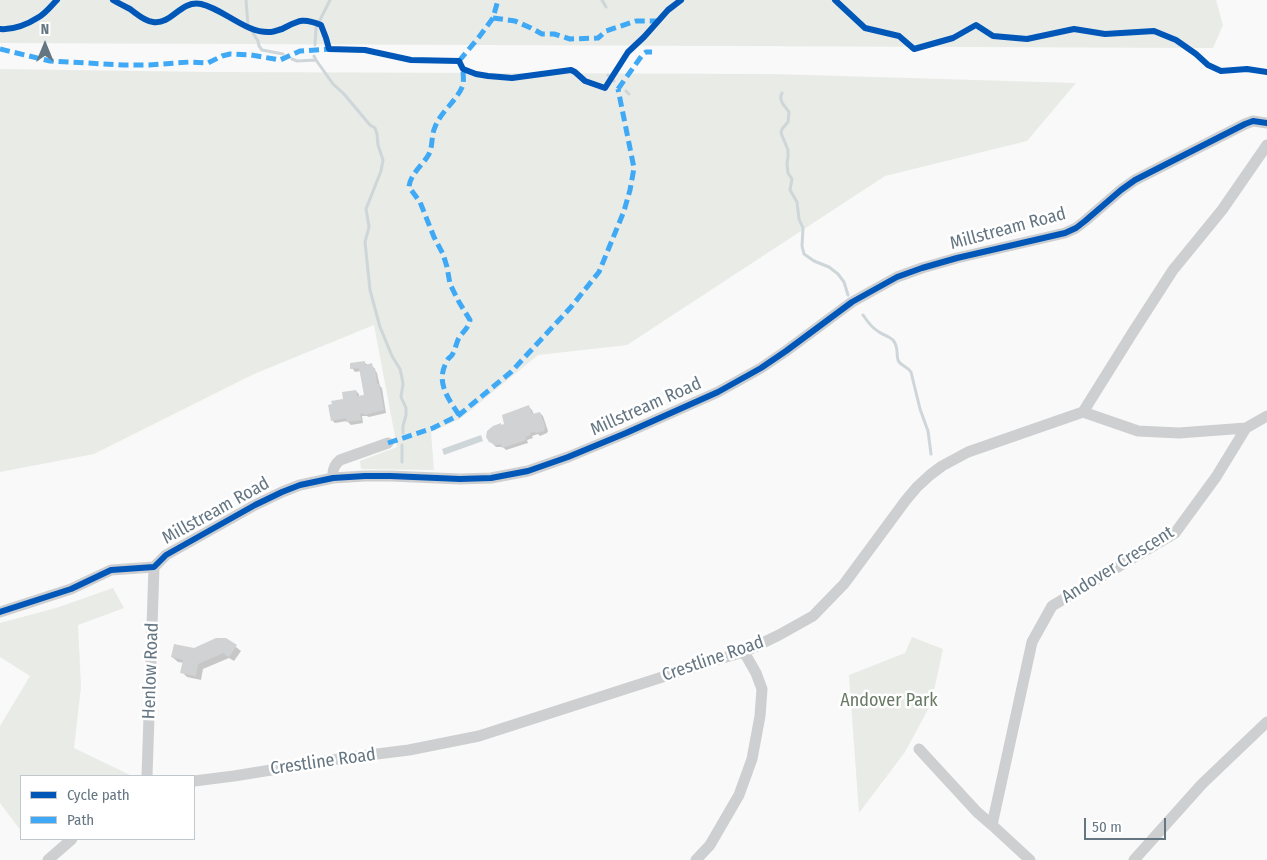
<!DOCTYPE html>
<html>
<head>
<meta charset="utf-8">
<style>
	body { margin:0 }
	#map { position:relative; width:1267px; height:860px; overflow:hidden; background:#f9f9f9; font-family:"Fira Sans Condensed",sans-serif }
	canvas { display:block }
	.legend { position:absolute; left:20px; top:775px; width:175px; height:65px; box-sizing:border-box; background:#fff; border:1px solid #c1c8cd; margin:0; padding:6px 9px; list-style:none; font-size:15px; color:#657683 }
	.legend li { display:flex; align-items:center; gap:10px; height:25px }
	.legend b { width:25px; border:1px solid #c1c8cd }
	.north { position:absolute; left:20px; top:20px; width:50px; height:50px; -webkit-text-stroke:4px #fff; paint-order:stroke; rotate:0deg; font-size:14px; font-weight:700; line-height:20px; text-align:center; color:#657683 }
	.north::after { content:''; display:block; margin:auto; width:18px; height:22px; background:#657683; clip-path:polygon(50% 0,100% 100%,50% 72%,0 100%) }
	.scale { position:absolute; left:1084px; top:818px; width:82px; height:22px; box-sizing:border-box; border:2px solid #657683; border-top:0; padding-left:6px; font-size:15px; line-height:18px; white-space:nowrap; color:#657683; -webkit-text-stroke:4px #fff; paint-order:stroke }
</style>
</head>
<body>
<div id="map">
<canvas width="1267" height="860"></canvas>
<ul class="legend">
<li><b style="height:6px;background:#0057b8"></b>Cycle path</li>
<li><b style="height:6px;background:#3fa9f5"></b>Path</li>
</ul>
<div class="north">N</div>
<div class="scale">50 m</div>
</div>
<script>
const g = document.querySelector('canvas').getContext('2d');
g.lineJoin = 'round';
function fill(path, color) { g.fillStyle = color; g.fill(path, 'evenodd'); }
function strokePath(path, color, width, dash) { g.strokeStyle = color; g.lineWidth = width; g.lineCap = dash ? 'butt' : 'round'; g.setLineDash(dash || []); g.stroke(path); }
function write(font, color, halo, rows, align = 'center') {
  g.font = font + ' "Fira Sans Condensed",sans-serif'; g.lineWidth = 5; g.setLineDash([]); g.textBaseline = 'middle'; g.strokeStyle = halo; g.fillStyle = color; for (const [text, x, y, turn = 0] of rows) {
    g.save(); g.translate(x, y); g.rotate((+turn || 0) * Math.PI / 180); g.textAlign = isNaN(turn) ? turn : align; if (halo) g.strokeText(text, 0, 0); g.fillText(text, 0, 0); g.restore();
  }
}
fill(new Path2D(`
	M0,0h1216l7,25 -10,23 -1213,-5z
	M0,69l210,3 563,2 303,9 -49,58 -142,35 -258,169 -89,10 -78,64 -29,13 3,38 -73,-1 -1,-8 37,-14 -23,-122 -120,49 -160,80 -94,18z
	M113,588l11,20 -46,17 3,62 -7,61 56,27 -1,1h-108v55l-21,-28v-77l30,-50 -30,-19v-34l56,-15z
	M912,637l31,12 -12,55 -26,48 -46,61 -10,-138 56,-22z`), '#e8ebe6');
fill(new Path2D(`
	M481,435l2,6 -39,14 -2,-6z`), '#ced6d9');
fill(new Path2D(`
	M364,362l4,3h4l5,8 3,13 2,2 4,25 -17,4 -2,-1h-5l1,7 -12,2 -4,-4 -12,2 -3,-3 12,-20 12,-9 3,3v3l6,-1 -4,-25 -6,1 -3,-4z
	M529,407l3,3 2,5 6,-2 3,3 5,15 -1,2 -7,3 -2,-2 -6,2 1,2 -6,2 1,3 -22,7 -3,-3h-7l-4,-4 9,-19 1,2z
	M226,639l15,12 -7,10 -5,-3 -26,11 -2,11 -14,-3 -5,-5 2,-9 -6,-1 -6,-5z`), '#0003');
strokePath(new Path2D(`
	M246,0l2,25 10,16 1,5 3,4 21,4
	M602,0l4,7
	M315,45l1,-17 14,-28
	M314,56l2,4 17,24 11,10 26,31 5,3 2,6 1,11 5,15 -2,11 -15,38 3,18 -4,15 5,48 10,37 12,29 8,13 2,9 1,6 -2,13 5,11v7l-3,11v7
	M292,59l5,2 19,-1
	M608,75l6,6
	M626,91l3,3
	M782,93c-4,8 3,13 7,19l-1,10 -6,7 -1,4 7,17v7l-1,7 1,9 4,6 -2,11 7,12 2,17 4,9 -1,18 2,8 10,7 15,6 9,7 6,8 4,13
	M863,315c4,6 9,13 16,17 4,3 10,4 14,8 7,9 2,16 6,22 3,4 9,5 12,10l9,37 8,22 3,23
	M402,462v-17`), '#ced6d9', 3);
fill(new Path2D(`
	M365,361v4l7,-2 1,5h2l2,16h2l5,26 -20,5v-2l-4,1 1,6 -15,2v-4l-15,3 -3,-16 4,-1 -1,-3 12,-2 -1,-7 14,-2 1,6 7,-1 -5,-27 -9,1v-6z
	M529,405l3,9 8,-2 5,15 -1,4 -8,2 -2,-1 -4,1v2l-5,2 1,3 -24,8 -1,-4 -5,1 -7,-3 -3,-5 1,-6 6,-5 8,-3v2l3,-1 -2,-9z
	M216,638h10l11,7 -8,12 -6,-4 -25,11 -2,12 -16,-3 3,-13 -12,-3 3,-13 20,4z`), '#d0d2d3');
strokePath(new Path2D(`
	M1083,412l50,-80 40,-62 49,-60 45,-65
	M333,478c-1,-8 1,-13 7,-18l48,-17
	M0,612l71,-23 40,-19 43,-3 12,-12 89,-50 27,-13 18,-7 33,-7 32,-2h25l70,3 31,-1 37,-7 40,-14 58,-24 92,-41 43,-24 25,-17 66,-49 45,-25 25,-9 35,-10 108,-25 11,-5 9,-7 36,-31 14,-10 110,-56 8,-3 14,2
	M919,749l58,63 15,13
	M147,776l7,-209
	M194,781l40,-5 111,-18 64,-8 70,-14 233,-75 32,-9 35,-17 34,-19 31,-32 62,-84 11,-13 13,-12 12,-9 26,-14 115,-40 55,19 41,2 67,-5
	M48,860l24,-21
	M696,860l14,-15 29,-50 13,-36 8,-43 2,-27 -6,-16 -12,-21
	M1030,860l-38,-35 40,-183 20,-36 123,-73 41,-56 30,-49 21,-12
	M1134,860l68,-76 65,-62`), '#cecfd0', 11);
strokePath(new Path2D(`
	M493,18l22,3 16,7 11,6h12l16,5 28,-1 8,-7 30,-10h22
	M0,49l50,12 73,4h26l41,-3 18,1 14,-7 8,-2 21,1 29,5 20,-9 32,-2
	M459,61l20,-24 14,-19 5,-18
	M618,89l25,-35 3,-2h6
	M459,415c-11,-17 -24,-33 -12,-54 1,-3 4,-4 5,-6 4,-6 4,-13 8,-19 4,-5 9,-9 10,-16l-11,-18 -9,-18 -3,-17 -4,-13 -9,-17 -14,-35 -11,-15c1,-13 14,-22 20,-33 4,-8 2,-18 6,-27 6,-16 22,-26 28,-42 1,-5 0,-11 0,-16
	M388,443l45,-15 26,-13 52,-43 60,-65 28,-35 25,-61 6,-21 4,-22 -16,-79`), '#3fa9f5', 5, [10, 5]);
strokePath(new Path2D(`
	M113,0c5,3 11,6 17,9 7,5 14,12 23,13 19,3 27,-22 48,-18 23,5 45,30 70,28 3,0 7,-2 11,-3 16,-8 20,-12 39,-4l5,13 3,11 36,1 46,10 48,1 4,8 13,5 12,2 24,2 59,-8 4,2 10,9 20,7 23,-36 16,-15 24,-27 13,-10
	M835,0l30,28 34,8 15,13 39,-11 23,-13 17,11 34,3 47,-10 31,5 49,-3 22,9 20,14 12,11 13,6 26,-2 20,3
	M0,29c13,1 28,-5 39,-12 7,-4 12,-11 18,-17
	M0,612l71,-23 40,-19 43,-3 12,-12 89,-50 27,-13 18,-7 33,-7 32,-2h25l70,3 31,-1 37,-7 40,-14 58,-24 92,-41 43,-24 25,-17 66,-49 45,-25 25,-9 35,-10 108,-25 11,-5 9,-7 36,-31 14,-10 110,-56 8,-3 14,2`), '#0057b8', 6);
write('18px', '#657683', '#fff', [
	["Millstream Road",1008,229,-15],
	["Millstream Road",646,407,-24],
	["Millstream Road",216,511,-29],
	["Andover Crescent",1118,565,-32],
	["Crestline Road",713,659,-19],
	["Henlow Road",151,671,-88],
	["Crestline Road",323,762,-8]
]);
write('18px', '#687a64', '#fff', [
	["Andover Park",889,701]
]);
</script>
</body>
</html>
